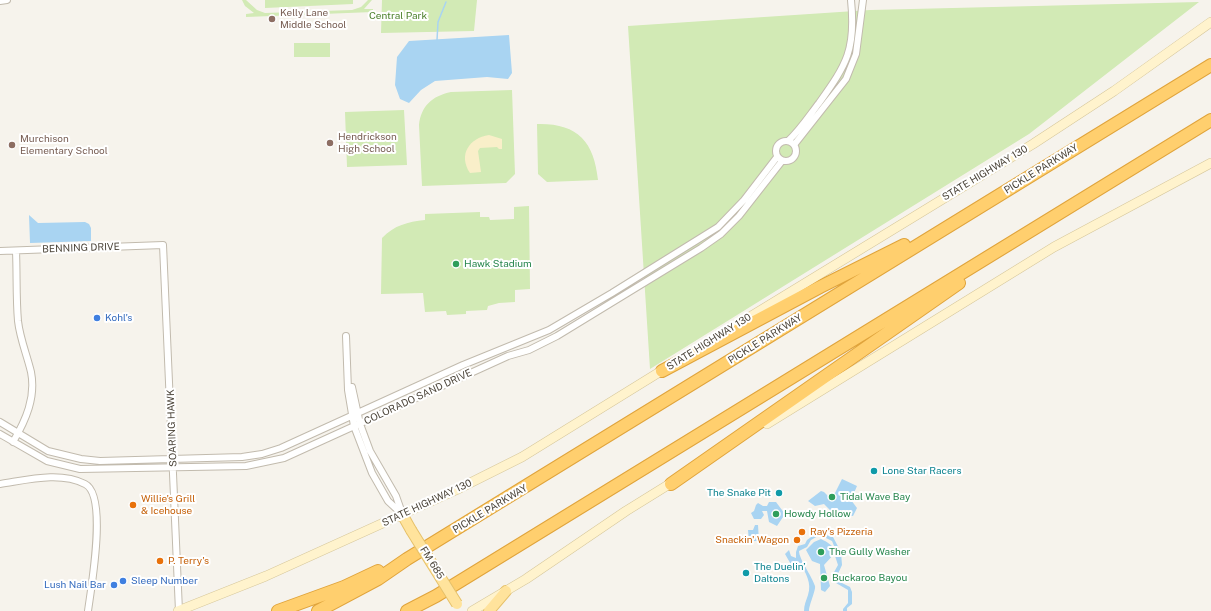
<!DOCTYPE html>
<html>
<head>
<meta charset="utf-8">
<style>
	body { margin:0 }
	canvas { display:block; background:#f6f3ec }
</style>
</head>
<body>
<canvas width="1211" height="611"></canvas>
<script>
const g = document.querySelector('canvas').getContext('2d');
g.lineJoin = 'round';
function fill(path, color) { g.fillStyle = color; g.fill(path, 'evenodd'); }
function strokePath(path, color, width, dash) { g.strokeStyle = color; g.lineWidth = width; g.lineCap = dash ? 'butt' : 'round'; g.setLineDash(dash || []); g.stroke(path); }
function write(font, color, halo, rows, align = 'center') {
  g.font = font + ' "Public Sans",sans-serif'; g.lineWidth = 4; g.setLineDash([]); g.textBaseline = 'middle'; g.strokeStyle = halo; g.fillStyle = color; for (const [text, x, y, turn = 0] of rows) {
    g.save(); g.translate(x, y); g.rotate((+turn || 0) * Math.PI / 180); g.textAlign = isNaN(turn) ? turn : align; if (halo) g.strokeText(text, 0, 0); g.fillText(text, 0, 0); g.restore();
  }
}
fill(new Path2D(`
	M242,0h4l11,10 8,3 87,-3 9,-3 7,-7h4l-8,9h9v3l-127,5v-3l8,-1 -9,-7z
	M265,0h88v4l-88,4z
	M382,0h95l-3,31 -93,2z
	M1199,2l-170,132 -379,235 -22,-343 242,-16z
	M294,43h36v14h-36z
	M512,90l3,84 -9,9 -84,3 -3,-61c2,-19 13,-29 32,-33z
	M404,110l3,55 -60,2 -2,-55z
	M537,124c40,-1 57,17 61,56l-51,2 -9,-8z
	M529,206l1,83 -15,1v12l-16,1 -11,3 -1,4 -21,1v3l-19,1 -1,-4 -21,1 -2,-19 -42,1 1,-56c13,-13 25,-16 43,-18v-6l55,-2v5h9l1,3 24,-1v-12z`), '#d2eab5');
fill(new Path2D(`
	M489,135l13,4v10h-3l-2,-2 -17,1 -2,3 3,21 -11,1c-12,-18 -1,-35 19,-38z`), '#f9efc9');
fill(new Path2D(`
	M509,35l3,38 -4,6 -21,-2 -52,4 -14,9 -12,13 -9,-4 -5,-14 2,-28 12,-16z
	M29,215l9,8 47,-1 4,2 2,4v13l-61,2z
	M842,479l15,7 -6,14 6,8 -4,8 -19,-2 -10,-10 -9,2 -7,-5 13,-10 3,1 4,4 6,-1z
	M769,502h7l9,12 -8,12 -8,-4 -2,-11h-5l2,4 -3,4h-7l-3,-6 3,-2 2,-6 2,-2 5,3h4z
	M755,525h3l1,16h-10l-1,-11h5z
	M818,532l15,5 8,15 1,13 -5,11 5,7 8,4 2,5v12l-5,4v3h-4v-2l5,-6v-13l-12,-7 -3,-9 5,-9 -3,-9 2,-3 -5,-12 -12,-6 -9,5 -4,7 -8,4c0,8 13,25 16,35 1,4 -6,19 -6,25h-5c0,-6 2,-10 4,-16 4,-12 -2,-22 -9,-33h-2l-1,6h-3l-8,-14 4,-4 2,6 5,2v-6l2,-6 7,-2 2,-4z
	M821,539c6,3 13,6 14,14l-11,12 6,21 -5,6 -4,-2 -1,-26 -8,-3 -6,-11 8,-8z`), '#a9d4f2');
strokePath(new Path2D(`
	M437,40l1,-18 8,-20`), '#a9d4f2', 1.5);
const street = new Path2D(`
	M0,1l7,-1
	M776 151a10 10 0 1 1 20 0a10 10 0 1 1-20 0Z
	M788,141c12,-11 21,-25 31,-38 28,-39 37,-54 32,-103
	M794,145l52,-66 10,-25 7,-54
	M0,251l163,-6 16,366
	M346,336l2,54 6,36 18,47 16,28 14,13
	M352,387l8,37 10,27 26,45 6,17
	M0,422l48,29 33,8 19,2 142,-4 20,-3 19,-6 182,-83 86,-35 63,-37 106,-66 26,-27 33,-43
	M0,434l47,27 33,8 166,-3 38,-8 224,-102 21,-6 28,-14 144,-88 20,-14 18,-18 43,-55
	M13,442c13,-22 23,-45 18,-70 -4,-17 -11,-33 -13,-51 -2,-23 -1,-47 -2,-70
	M0,484c27,-4 60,-13 85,0 23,11 6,104 3,127`);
const secondary = new Path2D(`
	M730,329l303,-185 81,-53 97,-69
	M767,424l287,-177 157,-84
	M178,611l88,-35 190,-86 66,-33 144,-89
	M472,611l54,-32 100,-68 50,-31`);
const primary = new Path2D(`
	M402,514l9,16
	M489,611l17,-20`);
const highway = new Path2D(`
	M662,371l158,-84 84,-42
	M671,484l288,-201
	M278,611l66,-24 34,-16
	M318,611l60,-32 29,-20 804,-494
	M407,611l29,-15 775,-476`);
strokePath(street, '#c2bbae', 8);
strokePath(secondary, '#d6c79b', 10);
strokePath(primary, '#e6c16a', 12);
strokePath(highway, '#e0a43c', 14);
strokePath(street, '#fff', 6);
strokePath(secondary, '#fff3cd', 9);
strokePath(primary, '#ffe39c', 10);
strokePath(highway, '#ffcf6e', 12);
const primaryBridge = new Path2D(`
	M411,530l46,74`);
strokePath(primaryBridge, '#e6c16a', 12, []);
strokePath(primaryBridge, '#ffe39c', 10);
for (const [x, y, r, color] of [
	[272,19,4,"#8d6e63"],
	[330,143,4,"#8d6e63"],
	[12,145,4,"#8d6e63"],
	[456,264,4,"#2e9e5b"],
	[97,318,4,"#3f7fe0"],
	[874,471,4,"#0f9aa8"],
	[779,493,4,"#0f9aa8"],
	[832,497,4,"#2e9e5b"],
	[133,505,4,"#e8710a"],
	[776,514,4,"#2e9e5b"],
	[802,532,4,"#e8710a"],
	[797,540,4,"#e8710a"],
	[821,552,4,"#2e9e5b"],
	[160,561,4,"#e8710a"],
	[746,573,4,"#0f9aa8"],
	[824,578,4,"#2e9e5b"],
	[123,581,4,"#3f7fe0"],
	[114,585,4,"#3f7fe0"]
]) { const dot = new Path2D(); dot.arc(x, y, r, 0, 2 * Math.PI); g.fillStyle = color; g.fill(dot); strokePath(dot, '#fff', 1.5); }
write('10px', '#785e54', '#fff', [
	["Kelly Lane",280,13],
	["Middle School",280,25],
	["Hendrickson",338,137],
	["High School",338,149],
	["Murchison",20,139],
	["Elementary School",20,151]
], 'left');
write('10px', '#4a7f2a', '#fff', [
	["Central Park",398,16]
]);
write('10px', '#4b4439', '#fff', [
	["PICKLE PARKWAY",1041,169,-32],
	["STATE HIGHWAY 130",985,173,-31],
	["BENNING DRIVE",81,248,-2],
	["PICKLE PARKWAY",765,339,-32],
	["STATE HIGHWAY 130",709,342,-32],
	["COLORADO SAND DRIVE",418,397,-25],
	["SOARING HAWK",172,428,-92],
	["STATE HIGHWAY 130",427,503,-25],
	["PICKLE PARKWAY",490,509,-31],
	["FM 685",432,563,58]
]);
write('10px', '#27864d', '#fff', [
	["Hawk Stadium",464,264],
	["Tidal Wave Bay",840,497],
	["Howdy Hollow",784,514],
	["The Gully Washer",829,552],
	["Buckaroo Bayou",832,578]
], 'left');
write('10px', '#366cbe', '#fff', [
	["Kohl's",105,318],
	["Sleep Number",131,581],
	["Lush Nail Bar",106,585,"right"]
], 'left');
write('10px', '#0d838f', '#fff', [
	["Lone Star Racers",882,471],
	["The Snake Pit",771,493,"right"],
	["The Duelin’",754,567],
	["Daltons",754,579]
], 'left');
write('10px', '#c56008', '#fff', [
	["Willie's Grill",141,499],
	["& Icehouse",141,511],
	["Ray's Pizzeria",810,532],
	["Snackin' Wagon",789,540,"right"],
	["P. Terry's",168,561]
], 'left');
</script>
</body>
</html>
